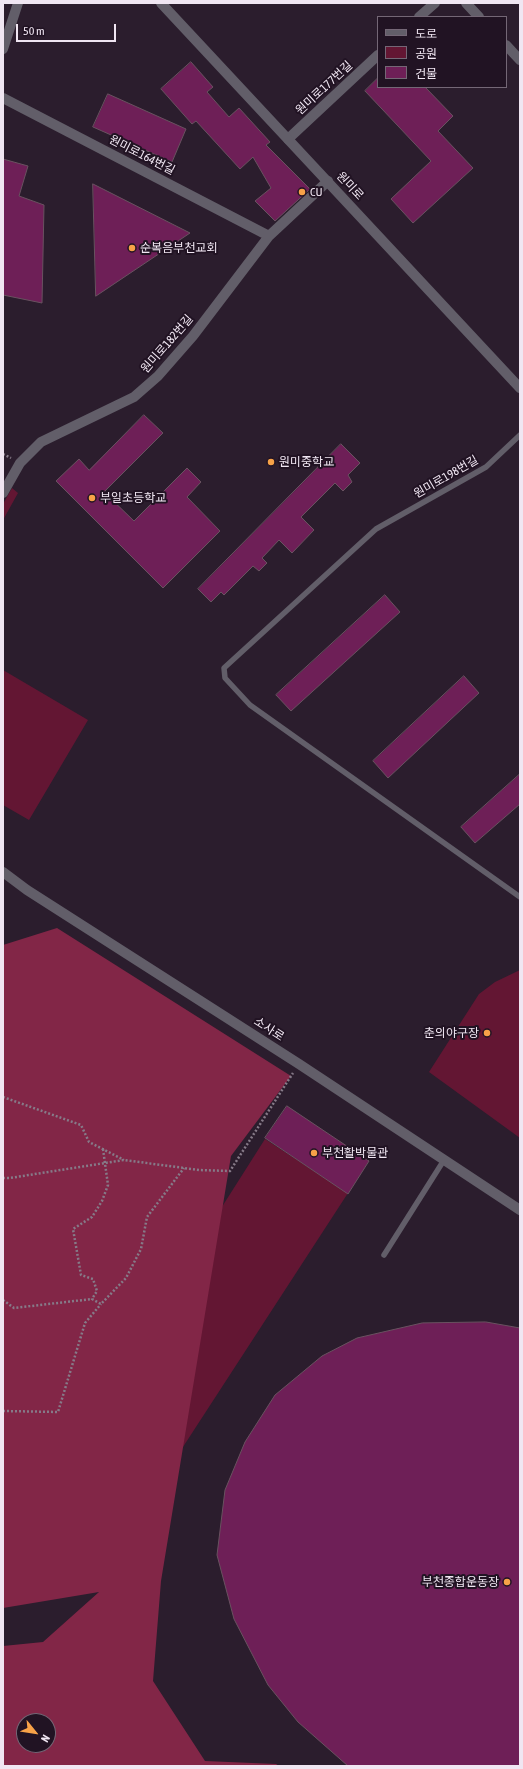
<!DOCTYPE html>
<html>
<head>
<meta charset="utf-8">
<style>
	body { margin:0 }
	#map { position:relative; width:523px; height:1769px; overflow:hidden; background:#2b1d2d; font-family:"Asap Condensed","Noto Sans KR",sans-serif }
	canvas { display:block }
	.frame { position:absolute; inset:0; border:4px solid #f0e6f2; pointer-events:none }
	.legend { position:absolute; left:377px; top:16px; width:130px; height:72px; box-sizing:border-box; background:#211323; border:1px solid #746776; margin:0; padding:5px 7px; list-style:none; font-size:12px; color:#f0e6f2 }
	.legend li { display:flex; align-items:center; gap:8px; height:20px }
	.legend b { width:20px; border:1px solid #746776 }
	.north { position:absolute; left:16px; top:1713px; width:40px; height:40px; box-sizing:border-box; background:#211323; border:1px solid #746776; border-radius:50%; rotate:120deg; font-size:11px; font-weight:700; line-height:16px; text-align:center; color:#f0e6f2 }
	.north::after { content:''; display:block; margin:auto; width:14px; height:18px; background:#f7a248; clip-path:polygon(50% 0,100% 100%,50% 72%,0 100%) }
	.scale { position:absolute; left:16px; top:24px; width:100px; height:18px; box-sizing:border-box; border:2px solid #f0e6f2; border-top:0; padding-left:5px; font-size:12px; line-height:14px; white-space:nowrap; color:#f0e6f2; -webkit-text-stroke:3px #211323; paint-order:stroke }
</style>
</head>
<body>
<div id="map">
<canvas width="523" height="1769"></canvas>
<div class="frame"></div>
<ul class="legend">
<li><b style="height:5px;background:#625e69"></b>도로</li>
<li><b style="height:11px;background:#631633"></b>공원</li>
<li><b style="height:11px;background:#6e1f57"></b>건물</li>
</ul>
<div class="north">N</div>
<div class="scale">50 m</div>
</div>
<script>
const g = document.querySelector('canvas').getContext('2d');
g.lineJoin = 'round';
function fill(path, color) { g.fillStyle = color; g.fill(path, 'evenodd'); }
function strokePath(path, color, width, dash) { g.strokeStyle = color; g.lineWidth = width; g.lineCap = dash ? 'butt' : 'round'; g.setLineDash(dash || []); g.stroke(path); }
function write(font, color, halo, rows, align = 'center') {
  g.font = font + ' "Asap Condensed","Noto Sans KR",sans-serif'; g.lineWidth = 4; g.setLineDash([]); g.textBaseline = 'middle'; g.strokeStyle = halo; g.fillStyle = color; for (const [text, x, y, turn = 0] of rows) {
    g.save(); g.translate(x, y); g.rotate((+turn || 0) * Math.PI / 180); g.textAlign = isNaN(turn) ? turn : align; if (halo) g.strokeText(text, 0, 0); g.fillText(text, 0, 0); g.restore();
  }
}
fill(new Path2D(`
	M12,488l6,5 -15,27v-16z
	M3,670l85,50 -59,100 -26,-15z
	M520,970v168l-91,-66 50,-78 16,-12z
	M265,1139l83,54 -167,257 -81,-51z`), '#631633');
fill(new Path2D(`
	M57,928l234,148 -60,80 -70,425 -8,100 52,80 71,3 3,2h-276v-120l40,-4 56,-50 -96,16v-663zM24,1721h24v24h-24z`), '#822647');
const building = new Path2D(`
	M191,62l22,25 -6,5 22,25 10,-9 31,34 -4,3 44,44 -35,32 -20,-20 16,-13 -18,-31 -13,12 -44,-48 -4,3 -31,-35z
	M378,78v9h47l28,29 -15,15 35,37 -60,55 -22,-24 40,-38 -66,-70z
	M108,94l78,35 -14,33 -79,-35z
	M3,159l25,7 -9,30 25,9 -2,98 -39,-8z
	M93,184l97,49 -94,63z
	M144,415l19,18 -59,59 30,29 53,-53 14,14 -14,15 33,34 -57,57 -107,-107 23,-22 10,11z
	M341,444l19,19 -12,12 4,7 -9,9 -8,-8 -34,34 13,13 -22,23 -13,-13 -17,18 5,5 -8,8 -6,-5 -29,29 -3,-3 -10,10 -13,-13z
	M385,595l15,17 -109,99 -15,-16z
	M464,676l15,17 -91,85 -15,-17z
	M520,774v30l-45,39 -14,-16z
	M287,1106l82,55 -21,33 -83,-56z
	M486,1322l34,6v438h-172l-50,-44 -30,-37 -34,-66 -17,-64 8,-65 20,-48 30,-47 47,-39 35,-18 65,-15z`);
fill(building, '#6e1f57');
strokePath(building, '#695260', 1);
strokePath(new Path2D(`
	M3,454l8,4
	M3,1097l78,28 8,17 35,18
	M103,1149l5,36 -6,16 -10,16 -19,12 8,46 12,4 4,12 -5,8 9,5 25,-26 15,-29 6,-32 37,-49
	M3,1178h7l114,-18 75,10 31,1 63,-98
	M3,1300l11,8 78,-9
	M3,1411l55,1 27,-89 16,-19`), '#867a88', 2.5, [2, 2]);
strokePath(new Path2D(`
	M520,435l-34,32 -110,62 -152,139 1,10 25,27 270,192
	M384,1255l60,-95`), '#625e69', 5.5);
strokePath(new Path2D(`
	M466,3l13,14
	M419,17l16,-14
	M506,45l14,15
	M3,49l15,-46
	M3,98l266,138
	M288,139l90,-84
	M3,493l17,-30 21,-21 93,-45 24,-21 35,-40 76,-100 59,-55`), '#625e69', 10);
strokePath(new Path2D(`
	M161,3l359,385
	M3,872l24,18 272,174 221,146`), '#625e69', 10);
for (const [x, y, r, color] of [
	[302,192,4,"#f7a248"],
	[132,248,4,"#f7a248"],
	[271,462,4,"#f7a248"],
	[92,498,4,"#f7a248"],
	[487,1033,4,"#f7a248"],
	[314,1153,4,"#f7a248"],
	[507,1582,4,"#f7a248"]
]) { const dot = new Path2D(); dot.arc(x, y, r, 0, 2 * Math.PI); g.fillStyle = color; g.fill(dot); strokePath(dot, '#211323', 1.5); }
write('12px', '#f0e6f2', '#211323', [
	["원미로177번길",324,88,-43],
	["원미로164번길",142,155,27],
	["원미로",350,186,47],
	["원미로182번길",167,344,-49],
	["원미로198번길",446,477,-30],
	["소사로",269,1029,33]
]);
write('12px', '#f0e6f2', '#211323', [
	["CU",310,192],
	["순복음부천교회",140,248],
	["원미중학교",279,462],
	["부일초등학교",100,498],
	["춘의야구장",479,1033,"right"],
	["부천활박물관",322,1153],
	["부천종합운동장",499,1582,"right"]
], 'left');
</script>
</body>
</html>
